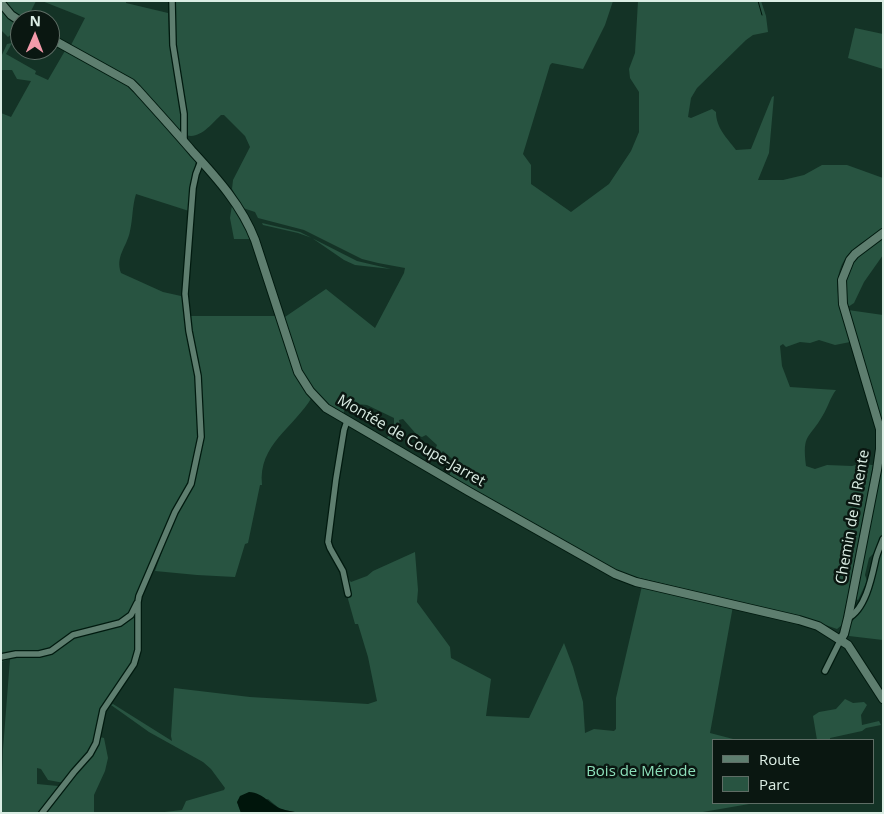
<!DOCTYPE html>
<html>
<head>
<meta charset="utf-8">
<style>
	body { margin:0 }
	#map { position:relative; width:884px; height:814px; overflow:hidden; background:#143326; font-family:"Open Sans",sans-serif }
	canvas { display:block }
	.frame { position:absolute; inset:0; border:2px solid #dbede4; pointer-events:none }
	.legend { position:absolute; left:712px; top:739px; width:162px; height:65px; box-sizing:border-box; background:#0a1711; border:1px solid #5e6d65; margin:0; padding:6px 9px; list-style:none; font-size:15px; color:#dbede4 }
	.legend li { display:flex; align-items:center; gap:10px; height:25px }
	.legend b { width:25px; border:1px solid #5e6d65 }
	.north { position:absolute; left:10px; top:10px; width:50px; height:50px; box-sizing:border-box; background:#0a1711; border:1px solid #5e6d65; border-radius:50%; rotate:1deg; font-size:14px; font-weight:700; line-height:20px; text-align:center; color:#dbede4 }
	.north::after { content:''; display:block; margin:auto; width:18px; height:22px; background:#f39aaa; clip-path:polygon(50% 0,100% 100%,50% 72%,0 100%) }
</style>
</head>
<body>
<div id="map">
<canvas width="884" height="814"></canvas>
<div class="frame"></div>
<ul class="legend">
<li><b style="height:6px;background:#5e7e6f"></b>Route</li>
<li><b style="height:14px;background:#285441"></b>Parc</li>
</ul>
<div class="north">N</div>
</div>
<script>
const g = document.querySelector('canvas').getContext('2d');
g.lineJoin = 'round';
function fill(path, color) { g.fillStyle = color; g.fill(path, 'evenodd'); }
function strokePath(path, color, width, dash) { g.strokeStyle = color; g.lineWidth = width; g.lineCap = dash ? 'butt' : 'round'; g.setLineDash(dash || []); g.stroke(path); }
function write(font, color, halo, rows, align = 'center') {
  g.font = font + ' "Open Sans",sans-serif'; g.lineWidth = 5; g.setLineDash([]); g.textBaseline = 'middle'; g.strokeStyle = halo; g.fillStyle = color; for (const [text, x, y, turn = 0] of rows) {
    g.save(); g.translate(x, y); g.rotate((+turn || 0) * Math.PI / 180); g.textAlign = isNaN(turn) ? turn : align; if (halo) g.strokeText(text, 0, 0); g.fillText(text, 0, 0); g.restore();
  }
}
fill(new Path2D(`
	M1,1h35l-8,16 -6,-1 -9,17 -5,4 -7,-7z
	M42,1h84v2l42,10 1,24 13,73v20h-5l-27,-31 -80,-52 15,-29z
	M174,1h439l-8,24 -22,44 -31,-6 -2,2 -27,89 8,11v19l40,28 38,-28 22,-33 8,-19v-40l-9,-14 -1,-9 6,-16 3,-52h123l5,15 2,16 -15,3 -7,5 -49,48 -6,10 -3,19 3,1 21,-9 4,3c0,16 11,26 20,38l15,-1 21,-52 2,-1 -5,57 -11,27h25l21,-5 18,-10h25l36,13v52c-12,7 -26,14 -35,25 -21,25 -5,60 2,87l-15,3 -16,-5 -9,3 -10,-1 -14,5 -3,-3 -3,2 2,20 8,21 46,3c-6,8 -8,17 -13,25 -14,25 -21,17 -17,51l9,3 12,-4 25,1 7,-2 14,1 -31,160 -5,4 -23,-8 -190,-47 -14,-6 -160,-91v-4l7,-10 -14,-12 -2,2 -6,-3 2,-5 -11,-10 -4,2 -5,-2 -14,-16 -4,1 1,6 -9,14 -4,-2 7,-14v-6l-27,-13 -11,-1 -7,-3 -7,15 -20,-16 -19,-23 -21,-58 44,-30 49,39 29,-55 1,-5 -27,-5 -16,-4 -58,-29 -46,-12 -3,-6 -12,-4 -11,-19 1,-9 17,-33 -5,-11 -21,-21h-3c-9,8 -21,25 -35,20l-2,-37 -9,-51z
	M855,28l28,6v35l-35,-11z
	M12,43l-6,11 30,17 -1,3 13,6 18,-31 68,40 62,71 -7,51 -53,-17c-4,13 -3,24 -6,37 -3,16 -15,25 -9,42l42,19 18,4 2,4 4,34 6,28 6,-1 -5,-18 -4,-27h86c9,26 15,62 36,81 -18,31 -54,47 -50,88h-2l-12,58 -3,1 -10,33 -38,-2 -42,-4 17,-47 20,-38 5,-17 -40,83 -26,58 -9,10 -38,9 -34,21 -49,5v-542l10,4 20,-36 -14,-2 -5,-9h-11v-13l6,-13z
	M232,205l8,10 11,24h-17l-4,-21z
	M262,223l38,9 57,29 34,8 -36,-4 -11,-5 -32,-22 -14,-5 -35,-8z
	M883,237v18l-19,27 -10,21 -6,4c-6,-16 -3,-35 7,-49 7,-8 19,-15 28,-21z
	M848,310l35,5v104h-2l-2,-7z
	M883,465l-1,72 -5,13 -8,8 -4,17 2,6 -9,19 -4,-2 16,-80z
	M883,543v97l-34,-4 1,-11 11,-17 15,-33v-8z
	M415,552l3,38 -1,12 33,45 1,11 40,21 -5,37 43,2 35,-75 9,24 10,35 2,31 9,-4 20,2 2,-2v-31l26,-112 91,20 -23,127 27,7h-24v63h42l-58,10h-399l-18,-4 -12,-10 -31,3 4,11h-85l26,-3 4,-9 38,-11 1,-2 -14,-19 -8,-7 -54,-30 -38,-27 2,-1 59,37 -1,-5 3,-48 76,9 118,7 9,-3 -9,-44 -10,-33h-3l-7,-25 2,-4 -4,-15 1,-2 4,4 16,-6 6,-5z
	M133,612h4l-1,45 -31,47 -9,32 8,2 4,20 -3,13 -11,24v18h-50l20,-30 -16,-3 -7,-11 -4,-1v16l21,2v4l-18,23h-39l2,-64 7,-90 -9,3v-3l39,-4 35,-19 50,-13 6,-4z
	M845,699l8,4 11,-1 3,3 -6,10 1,10 17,-4 2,4 -15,3 -4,3 -32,7v2h-13l-4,-24 6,-4 17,-3z`), '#285441');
fill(new Path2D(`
	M249,792c15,1 21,13 33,17 5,2 11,2 16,4h-57l-4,-11 3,-6z`), '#00150b');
strokePath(new Path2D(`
	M758,1l4,14`), '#00150b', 1);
const street = new Path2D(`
	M172,1l1,44 11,69v27
	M347,421l-3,9 -8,49 -8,63 2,6 13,23 5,23
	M848,618c18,-9 24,-42 28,-60 2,-7 5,-13 7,-19
	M1,657l15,-3h23l12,-3 22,-16 47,-12 11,-8 6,-12
	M825,671l16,-32
	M42,813l32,-41 16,-18 6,-11 7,-33 31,-46 4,-14v-48l1,-6 36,-84 16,-28 10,-47 -3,-61 -9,-45 -4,-37 8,-106 3,-14 5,-13`);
const secondary = new Path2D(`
	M1,3l10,12 9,6
	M50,38l81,45 6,6c19,21 38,42 56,63 24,26 49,54 62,88l43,132 12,19 16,17 142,83 147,83 21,8 163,38 19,6 30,19 35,54
	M841,639l3,-5 4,-16 29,-148 3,-21v-20l-37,-125 -1,-24 8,-20 5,-6 28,-21`);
strokePath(street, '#001a0f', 8);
strokePath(secondary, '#001a0f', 10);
strokePath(street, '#5e7e6f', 5.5);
strokePath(secondary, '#5e7e6f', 8);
write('15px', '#dbede4', '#0a1711', [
	["Montée de Coupe-Jarret",411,441,30],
	["Chemin de la Rente",853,517,-80]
]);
write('15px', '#8ddfba', '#0a1711', [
	["Bois de Mérode",641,772]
]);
</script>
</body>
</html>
